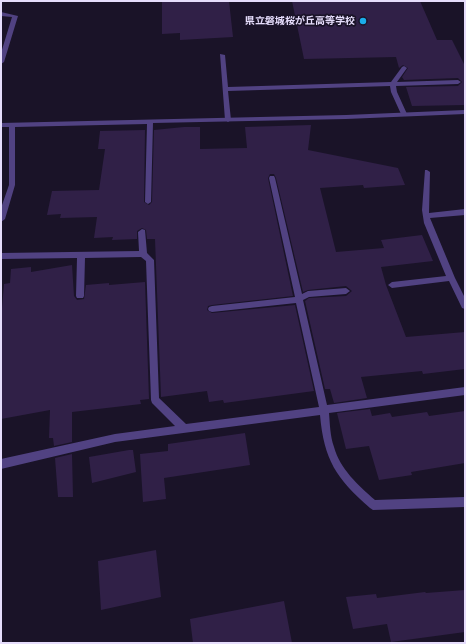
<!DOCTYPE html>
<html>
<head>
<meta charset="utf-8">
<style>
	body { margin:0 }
	#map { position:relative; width:466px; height:644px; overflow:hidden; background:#1a1328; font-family:"Varela Round",sans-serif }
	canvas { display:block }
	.frame { position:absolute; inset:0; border:2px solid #e6ddfc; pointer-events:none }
</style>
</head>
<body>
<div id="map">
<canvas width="466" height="644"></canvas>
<div class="frame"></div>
</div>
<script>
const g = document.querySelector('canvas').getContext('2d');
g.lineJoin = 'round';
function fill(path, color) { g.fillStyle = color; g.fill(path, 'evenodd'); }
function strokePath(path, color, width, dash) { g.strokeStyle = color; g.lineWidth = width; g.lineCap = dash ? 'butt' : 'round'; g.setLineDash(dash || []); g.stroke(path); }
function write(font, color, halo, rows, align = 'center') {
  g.font = font + ' "Varela Round","Noto Sans JP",sans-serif'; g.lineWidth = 3.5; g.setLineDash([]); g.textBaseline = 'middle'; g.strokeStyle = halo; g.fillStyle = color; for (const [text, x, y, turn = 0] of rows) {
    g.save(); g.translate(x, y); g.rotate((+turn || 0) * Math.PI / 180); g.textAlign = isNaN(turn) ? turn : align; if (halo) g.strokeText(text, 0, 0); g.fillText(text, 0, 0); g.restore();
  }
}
fill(new Path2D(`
	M162,1h67l4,36 -53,3v-7l-18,1z
	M292,1h128l17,39h15l13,26v39l-53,1 -6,-19 52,-1 4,-4 -4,-4 -54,2 -2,-3 6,-9 -5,-3 -4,3 -3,-11 -92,2z
	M311,125l-3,25 90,18 7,17 -41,3 -1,-3 -43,3 16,64 48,-4 -3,-8 41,-5 11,26 -52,6 5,18 20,52 59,-5v37l-42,5 -1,-3 -61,6 6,21 -33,5 -4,-14h-5l-20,-88 4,-3 37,-2 6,-5 -6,-5 -38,4 -5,2 -27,-114 -2,-4h-4l-2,4 25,118 -81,9 -4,1 -1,4 5,3 83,-8 19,86 -90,12 -1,-3 -14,2 -2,-11 -46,6 -6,-158h-8l-1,-9 -4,-2 -5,3v8l-25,1 1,-3 -19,1 3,-21 -37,1 1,-4 -14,1 5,-24 47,-1 6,-41h-7l2,-18 45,-1 -1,72 5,3 3,-3 2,-72 30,-3h16v22l47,-1 -2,-21z
	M72,265l2,31 3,4 7,-1 2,-14 23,-2v2l36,-3 4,117 -9,1 1,4 -69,8v30l-18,4 -1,-8h-4l1,-28 -49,9v-99l3,-36 6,-1 1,-14 20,-2v5z
	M370,409l2,7 18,-3 2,4 35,-5 2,4 36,-5v52l-54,9 1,3 -33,5 -10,-34 -23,3 -9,-36z
	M245,433l5,32 -86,13 2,21 -23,3 -3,-48 28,-3v-7z
	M129,450h4l3,22 -44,11 -3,-26z
	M72,454l1,43h-15l-3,-39z
	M156,550l5,47 -60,13 -3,-49z
	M465,590v42l-74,10 -4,-18 -34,5 -7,-32 30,-3 1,4 48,-6 1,1z
	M284,601l8,42h-99l-3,-24z`), '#302047');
fill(new Path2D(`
	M220,54l5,1 3,32 163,-5 11,-15 2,-1 3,2 -10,14 61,-2 3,2 -3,2 -62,2 1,6 10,22 -3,2 -3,-2 -10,-22 -1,-6 -162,5 3,29 -3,2 -3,-2z`), '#514282');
fill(new Path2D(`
	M1,12l17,4 -14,46 -3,2v-11l11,-36 -11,-1z
	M465,110v4l-119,5 -193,4 -2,79 -3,2 -3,-2 2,-78 -132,3v58l-10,34 -4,3v-14l8,-23v-58h-8v-4l345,-8z
	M425,170h2l3,2 -1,41 36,-4v6l-35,3 25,60 10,20v11l-3,-1 -13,-27 -57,7 -4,-3 4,-3 54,-6 -22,-53 -2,-13z
	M270,176h4l1,2 27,116 6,-3 38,-3 4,3 -4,3 -37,3 -6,3 24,105 138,-18v8l-136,18c1,11 1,23 5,34 6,22 24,38 41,53l90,-3v10l-92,3 -3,-2c-34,-30 -46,-48 -50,-93l-205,27 -114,27v-10l114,-25 60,-8 -23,-23 -1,-3 -5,-139 -5,-4 -56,1 -1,38 -1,2h-6l-1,-2 1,-38 -76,1v-6l138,-2 -1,-19 4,-3 3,1 2,23 7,7 5,138 27,26 133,-17 -23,-104 -84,9 -3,-1 -1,-2 1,-2 3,-1 83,-9 -26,-119z`), '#514282');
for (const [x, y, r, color] of [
	[363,21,4,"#1badea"]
]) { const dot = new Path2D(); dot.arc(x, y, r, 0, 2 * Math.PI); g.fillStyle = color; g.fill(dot); strokePath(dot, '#1a1328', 1.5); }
write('bold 10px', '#e6ddfc', '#1a1328', [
	["県立磐城桜が丘高等学校",355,21]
], 'right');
</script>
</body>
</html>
